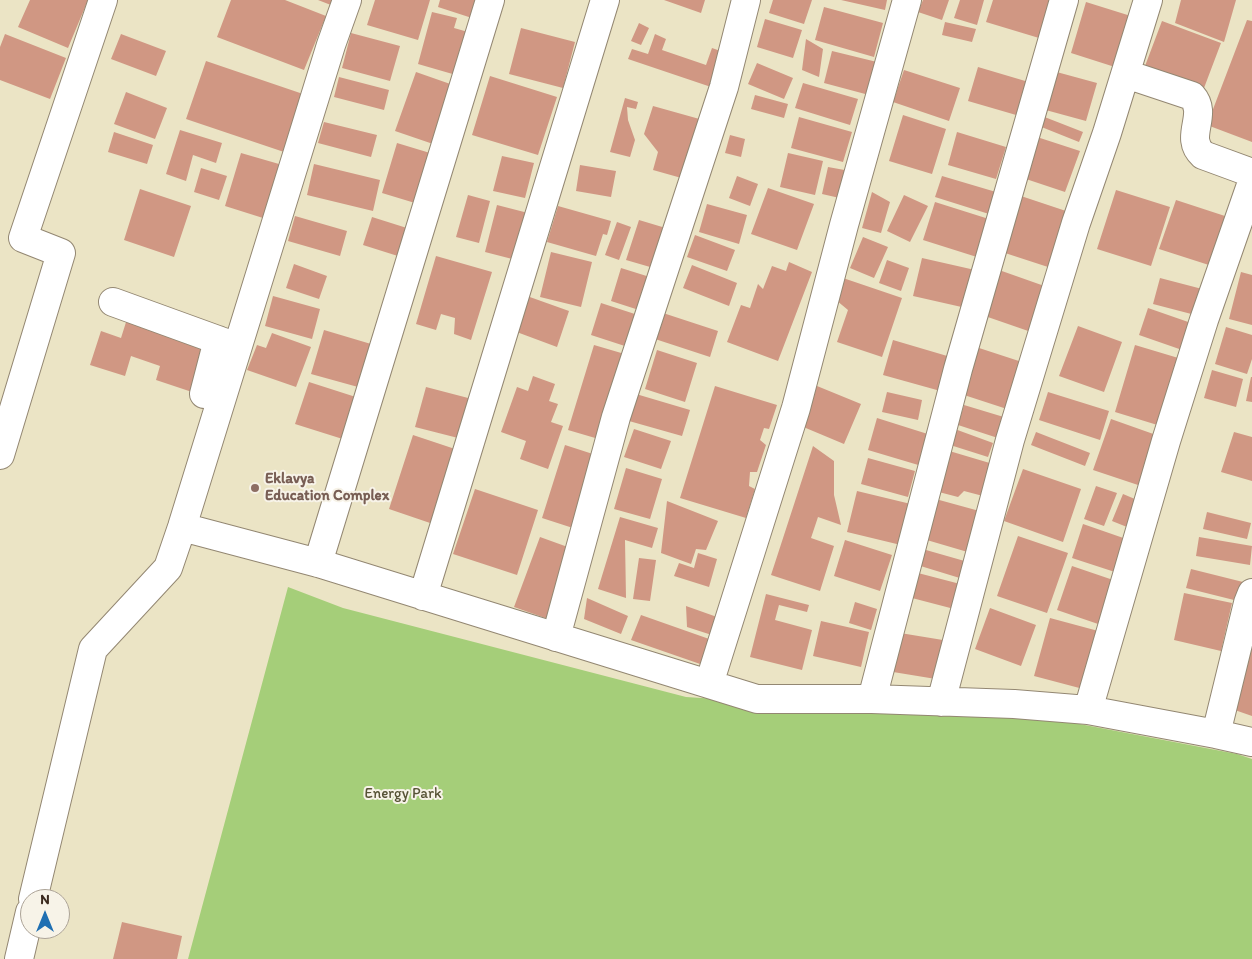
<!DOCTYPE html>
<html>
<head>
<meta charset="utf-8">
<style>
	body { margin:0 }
	#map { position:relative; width:1252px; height:959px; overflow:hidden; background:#ebe4c5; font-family:Itim,sans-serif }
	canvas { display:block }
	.north { position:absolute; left:20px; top:889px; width:50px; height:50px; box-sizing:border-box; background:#f7f3e8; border:1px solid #aca397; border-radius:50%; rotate:0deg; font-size:14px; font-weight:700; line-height:20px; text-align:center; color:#3b2a1e }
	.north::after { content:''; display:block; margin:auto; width:18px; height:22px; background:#1f6fb2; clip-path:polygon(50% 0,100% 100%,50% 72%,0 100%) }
</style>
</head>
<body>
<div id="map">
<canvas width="1252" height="959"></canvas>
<div class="north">N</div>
</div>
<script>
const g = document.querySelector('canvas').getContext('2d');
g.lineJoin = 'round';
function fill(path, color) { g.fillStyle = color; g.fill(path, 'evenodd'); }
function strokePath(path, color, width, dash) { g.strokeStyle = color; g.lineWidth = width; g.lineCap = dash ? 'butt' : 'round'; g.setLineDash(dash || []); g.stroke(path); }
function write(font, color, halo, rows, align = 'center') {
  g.font = font + ' Itim,sans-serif'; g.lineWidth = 4; g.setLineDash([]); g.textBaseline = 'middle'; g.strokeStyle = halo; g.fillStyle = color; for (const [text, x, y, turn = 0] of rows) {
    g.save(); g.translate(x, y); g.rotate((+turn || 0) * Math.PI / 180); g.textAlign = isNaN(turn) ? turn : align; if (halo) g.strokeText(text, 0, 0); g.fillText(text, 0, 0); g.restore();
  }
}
fill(new Path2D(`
	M288,587l55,21 343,89 383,25 168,32 15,5v200h-1064z`), '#a5ce79');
fill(new Path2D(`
	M30,0h58l-20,48 -50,-21z
	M231,0h54l41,16 -22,54 -87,-33z
	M318,0h21l-3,7z
	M375,0h55l-12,40 -51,-15z
	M440,0h42l-7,19 -37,-12z
	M664,0h41l-4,13z
	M773,0h39l-8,24 -35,-11z
	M841,0h46l-2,10z
	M923,0h26l-7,20 -24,-8z
	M960,0h24l-7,25 -23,-7z
	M993,0h58l-12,38 -53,-16z
	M1181,0h55l-12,42 -49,-19z
	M1086,2l48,15 -16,51 -47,-15z
	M824,7l59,16 -9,34 -59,-17z
	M432,12l25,6 -3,10 14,4 -12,43 -38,-11z
	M765,19l37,11 -9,28 -36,-11z
	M1247,20l5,1v121l-45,-17z
	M1162,21l59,22 -17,45 -59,-22z
	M945,22l31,7 -4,13 -30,-7z
	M639,23l10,5 -8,17 -10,-4z
	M521,28l54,14 -12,46 -54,-14z
	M351,33l49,13 -10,35 -48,-13z
	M5,34l61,24 -16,41 -50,-19v-33z
	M121,34l45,17 -10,25 -45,-17z
	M655,34l11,5 -4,11 44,15 6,-17 17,6 -12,35 -89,-30 4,-10 16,5z
	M806,39l17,10 -4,28 -17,-7z
	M832,51l45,11 -8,33 -45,-12z
	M206,61l97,33 -19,58 -98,-33z
	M757,63l36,15 -9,21 -36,-15z
	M978,67l54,16 -9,34 -55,-16z
	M904,70l56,18 -11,33 -56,-19z
	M1053,71l44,12 -11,38 -44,-12z
	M416,72l40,14 -20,59 -41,-14z
	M490,76l67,21 -19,58 -66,-20z
	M339,77l50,13 -5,20 -50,-13z
	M803,83l55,16 -8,26 -55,-17z
	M126,92l41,16 -12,31 -41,-15z
	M755,95l33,9 -4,14 -33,-9z
	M625,98l13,4 -2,7 -9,-2 1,13 7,20 -5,17 -20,-5z
	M653,106l50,14 -18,59 -32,-9 5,-18 -14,-18z
	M903,115l43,14 -14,45 -43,-13z
	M1042,116l41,16 -4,10 -40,-16z
	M799,117l53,15 -9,30 -52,-14z
	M324,122l53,13 -6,22 -53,-14z
	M180,130l42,13 -6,20 -23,-8 -7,26 -20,-7z
	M114,132l39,13 -6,19 -39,-12z
	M957,132l49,15 -10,32 -48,-14z
	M730,135l15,4 -4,18 -16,-4z
	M1037,137l43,14 -15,41 -42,-14z
	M397,143l33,10 -15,50 -33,-10z
	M241,153l38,11 -16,54 -38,-12z
	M788,153l35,8 -8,34 -35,-8z
	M502,156l32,7 -9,35 -32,-7z
	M314,164l66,16 -7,31 -66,-16z
	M580,165l36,6 -5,26 -35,-6z
	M828,167l22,4 -6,28 -22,-5z
	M201,168l26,8 -8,24 -25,-8z
	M737,176l21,8 -8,22 -21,-8z
	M942,176l54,16 -7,22 -54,-17z
	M768,188l46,16 -17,46 -46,-16z
	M140,189l51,17 -17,51 -50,-17z
	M1116,190l54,17 -19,59 -54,-17z
	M872,192l18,10 -9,31 -19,-5z
	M468,195l22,6 -11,42 -23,-6z
	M904,195l24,11 -18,36 -23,-11z
	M1021,196l45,15 -18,56 -46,-15z
	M1176,200l52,17 -16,49 -53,-17z
	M935,202l57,18 -12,38 -57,-18z
	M707,204l40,11 -8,29 -40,-12z
	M497,205l35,9 -12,47 -35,-9z
	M558,206l53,15 -4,14 -4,-1 -7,22 -49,-14z
	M295,216l52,15 -7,25 -52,-15z
	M372,217l38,12 -9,28 -38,-12z
	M639,220l30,9 -12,40 -31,-9z
	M617,222l14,5 -12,33 -14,-5z
	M695,235l40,15 -8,21 -40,-14z
	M863,237l25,10 -14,31 -24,-10z
	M551,252l41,10 -11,45 -41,-10z
	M436,256l56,16 -21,68 -17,-6 1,-16 -14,-4 -5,16 -20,-6z
	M922,258l53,12 -9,38 -53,-12z
	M887,260l22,8 -8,23 -22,-8z
	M789,262l23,10 -34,89 -51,-19 14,-37 9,3 8,-24 5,5 9,-23 14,5z
	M294,264l33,12 -8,23 -33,-11z
	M692,265l45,18 -8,23 -46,-18z
	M621,268l32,10 -11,33 -31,-10z
	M999,270l51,18 -16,45 -52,-18z
	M1241,272l11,3v50l-23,-6z
	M843,278l59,20 -20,59 -45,-15 11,-32 -12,-10z
	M1160,278l46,12 -7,26 -46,-12z
	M273,296l47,13 -8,30 -47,-13z
	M527,296l42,15 -12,36 -43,-16z
	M601,303l40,13 -10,32 -40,-13z
	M1148,308l46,16 -9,27 -46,-16z
	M660,312l58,19 -8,26 -58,-19z
	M127,319l80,26 -15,47 -36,-12 4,-14 -29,-10 -6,20 -35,-11 11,-34 20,7z
	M1078,326l44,16 -18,50 -45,-16z
	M1226,327l26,8v24l-5,15 -32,-10z
	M324,330l47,14 -13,43 -47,-13z
	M272,333l39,14 -15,40 -49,-17 10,-25 9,3z
	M893,340l61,18 -10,34 -61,-17z
	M594,345l34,10 -26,85 -34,-10z
	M1135,345l50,15 -21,67 -49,-15z
	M976,347l49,16 -15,47 -49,-16z
	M657,350l40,13 -12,39 -40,-13z
	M1212,370l31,9 -7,28 -32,-9z
	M533,376l22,8 -6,17 9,3 -7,18 12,4 -15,43 -28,-10 6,-18 -25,-9 16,-45 11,4z
	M1251,377h1v25l-6,-1z
	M309,382l53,17 -13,42 -54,-17z
	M715,386l62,19 -8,24 -5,-1 -4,12 6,5 -9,27h-7l-1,14 6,3 -9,29 -66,-20z
	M817,386l44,18 -17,40 -43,-18z
	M426,387l46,12 -10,40 -47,-12z
	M887,392l35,8 -4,20 -36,-8z
	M1048,392l61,19 -9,29 -61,-20z
	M636,394l54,16 -8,26 -53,-15z
	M964,405l43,13 -6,21 -43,-14z
	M877,418l57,18 -9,31 -57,-17z
	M1111,419l48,17 -18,50 -48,-16z
	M952,428l41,15 -5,14 -41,-13z
	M634,429l37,12 -10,28 -37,-12z
	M1036,432l54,21 -5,13 -54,-21z
	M1234,432l18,5v44l-31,-9z
	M413,435l45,15 -25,74 -44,-15z
	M565,445l34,11 -23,73 -34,-11z
	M813,446l21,15v34l7,30 -23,-8 -7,21 23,8 -14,45 -49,-16z
	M946,450l47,14 -10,32 -19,-5 -6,6 -23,-6z
	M868,458l47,13 -7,26 -47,-13z
	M626,468l36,11 -12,40 -36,-10z
	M1023,469l58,20 -18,53 -59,-21z
	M1096,486l21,7 -13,33 -20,-7z
	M475,489l63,21 -21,65 -64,-21z
	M857,491l58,14 -10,41 -58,-14z
	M1123,494l19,8 -10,27 -20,-8z
	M932,498l51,14 -12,41 -51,-15z
	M667,501l51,20 -12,29 -10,-1 -5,15 -30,-11z
	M1207,512l44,11 -4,16 -44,-10z
	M620,517l38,11 -6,20 -27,-8 1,58 -28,-9z
	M1083,524l49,17 -11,33 -49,-16z
	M1018,536l50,17 -21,60 -50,-17z
	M540,537l36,13 -25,70 -37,-13z
	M1199,537l53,9 -2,19 -54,-9z
	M845,540l47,15 -12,36 -46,-15z
	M919,548l49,14 -5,17 -49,-15z
	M698,553l19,6 -8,28 -35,-11 5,-13 15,5z
	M639,558l17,2 -6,41 -17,-2z
	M1072,566l47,16 -15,44 -47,-16z
	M1191,569l56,14 -5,19 -56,-14z
	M918,573l46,12 -6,25 -46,-12z
	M1184,593l48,10 -11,48 -47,-11z
	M766,594l43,11 -2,7 -28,-7 -4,15 37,10 -10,40 -52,-13z
	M587,598l41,18 -7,18 -37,-15z
	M855,602l22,7 -6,21 -22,-7z
	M686,606l31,11 1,20 -31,-10z
	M990,608l46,17 -15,41 -46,-17z
	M641,615l71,25 -9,25 -72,-25z
	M1050,618l52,14 -15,58 -53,-14z
	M821,621l48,11 -8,35 -48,-11z
	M894,632l55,9 -7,39 -55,-9z
	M1252,643v73l-23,-8z
	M122,922l60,14 -5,23h-64z`), '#d09783');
const minor = new Path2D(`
	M1126,74l66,22c17,19 -9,41 11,59l49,18
	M113,302l113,41 12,3
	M204,394l14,-54
	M0,455l61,-202 -38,-15 80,-238
	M182,527l136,36 439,136h115l142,5 74,6 128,24 36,8
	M318,563l172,-563
	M423,596l182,-596
	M556,637l60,-220 108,-330 22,-87
	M709,684l87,-276 48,-183 63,-225
	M872,699l86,-330 106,-369
	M941,702l69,-262 66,-217 31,-90 41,-133
	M1088,710l78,-269 38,-121 48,-138
	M1216,734l32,-131 4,-10
	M33,899l60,-250 75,-81 14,-41 149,-482 16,-45
	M19,959l11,-47`);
strokePath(minor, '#938772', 30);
strokePath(minor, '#fff', 28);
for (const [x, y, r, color] of [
	[255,488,5,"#8d6e63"]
]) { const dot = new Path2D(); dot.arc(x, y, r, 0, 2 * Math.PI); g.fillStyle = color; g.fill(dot); strokePath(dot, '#f7f3e8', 2); }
write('bold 15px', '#785e54', '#f7f3e8', [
	["Eklavya",265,479],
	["Education Complex",265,496]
], 'left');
write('15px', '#565335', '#f7f3e8', [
	["Energy Park",403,794]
]);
</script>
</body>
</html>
